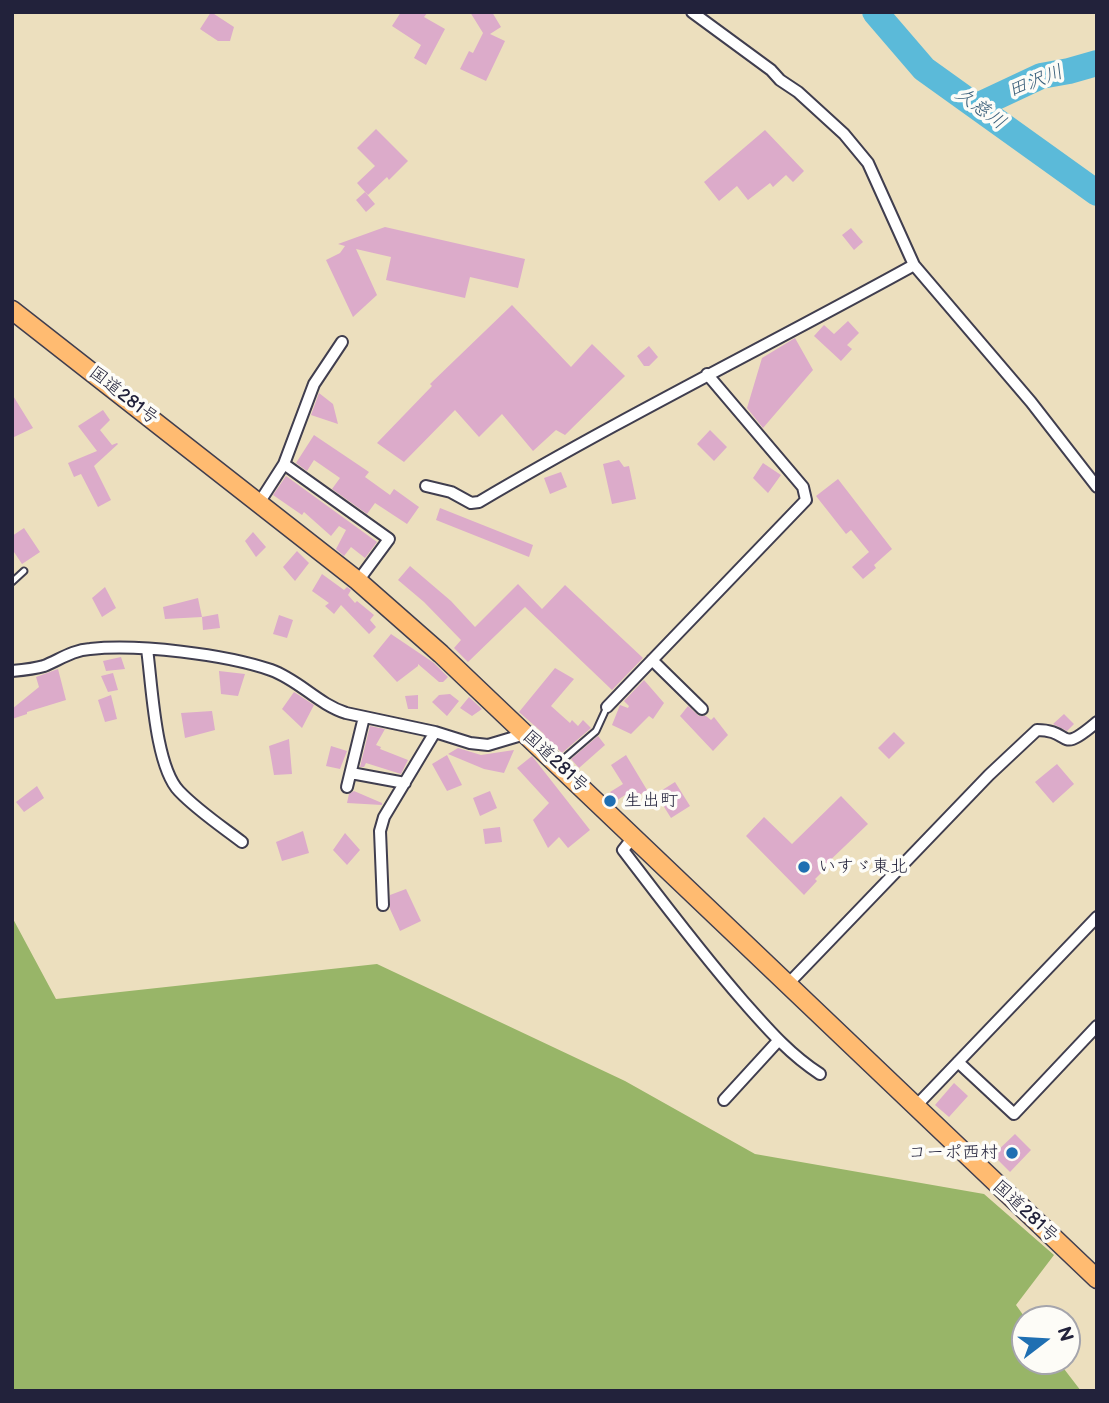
<!DOCTYPE html>
<html>
<head>
<meta charset="utf-8">
<style>
	body { margin:0 }
	#map { position:relative; width:1109px; height:1403px; overflow:hidden; background:#ecdfbe; font-family:"Balsamiq Sans",sans-serif }
	canvas { display:block }
	.frame { position:absolute; inset:0; border:14px solid #22223b; pointer-events:none }
	.north { position:absolute; left:1011px; top:1305px; width:70px; height:70px; box-sizing:border-box; background:#fdfcf7; border:2px solid #a5a5ac; border-radius:50%; rotate:73deg; font-size:19px; font-weight:700; line-height:28px; text-align:center; color:#22223b }
	.north::after { content:''; display:block; margin:auto; width:24px; height:32px; background:#1f6fb2; clip-path:polygon(50% 0,100% 100%,50% 72%,0 100%) }
</style>
</head>
<body>
<div id="map">
<canvas width="1109" height="1403"></canvas>
<div class="frame"></div>
<div class="north">N</div>
</div>
<script>
const g = document.querySelector('canvas').getContext('2d');
g.lineJoin = 'round';
function fill(path, color) { g.fillStyle = color; g.fill(path, 'evenodd'); }
function strokePath(path, color, width, dash) { g.strokeStyle = color; g.lineWidth = width; g.lineCap = dash ? 'butt' : 'round'; g.setLineDash(dash || []); g.stroke(path); }
function write(font, color, halo, rows, align = 'center') {
  g.font = font + ' "Balsamiq Sans","Klee One",sans-serif'; g.lineWidth = 7; g.setLineDash([]); g.textBaseline = 'middle'; g.strokeStyle = halo; g.fillStyle = color; for (const [text, x, y, turn = 0] of rows) {
    g.save(); g.translate(x, y); g.rotate((+turn || 0) * Math.PI / 180); g.textAlign = isNaN(turn) ? turn : align; if (halo) g.strokeText(text, 0, 0); g.fillText(text, 0, 0); g.restore();
  }
}
fill(new Path2D(`
	M12,917l44,82 321,-35 248,117 130,73 229,40 70,61 -38,50 10,14 -1,42h33l23,30h-1069z`), '#98b568');
strokePath(new Path2D(`
	M875,12l49,57 173,124
	M977,106l64,-30 28,-5 28,-8`), '#5bbad9', 26);
fill(new Path2D(`
	M211,12l23,15 -4,14h-12l-18,-12z
	M401,12h27l-4,5 21,12 -19,36 -12,-7 7,-13 -29,-19z
	M470,12h22l9,15 -11,7 15,7 -19,40 -26,-12 9,-18 4,2 10,-20z
	M376,129l32,32 -19,19 -2,-3 -19,18 -11,-12 18,-17 -18,-18z
	M765,130l39,41 -11,11 -7,-7 -13,12 -3,-4 -22,17 -11,-14 -18,15 -15,-19z
	M365,192l10,12 -9,8 -10,-12z
	M385,227l140,32 -7,29 -48,-11 -5,21 -79,-18 5,-23 -35,-8 21,46 -24,22 -27,-57 14,-7 5,-7 -7,-2z
	M851,228l12,14 -9,8 -12,-15z
	M512,305l59,62 21,-23 33,32 -60,59 -9,-5 -23,21 -31,-37 -23,23 -24,-27 -51,52 -27,-19 55,-57 -2,-2z
	M848,321l11,12 -12,12 5,4 -11,12 -27,-25 10,-11 10,9z
	M795,338l18,32 -50,58 -16,-20 15,-50z
	M649,346l9,11 -9,9h-5l-7,-10z
	M319,393l14,11 5,20 -27,-9z
	M12,394l21,34 -21,10z
	M103,410l7,10 -10,10 12,15 5,-2 1,1 -24,22 17,34 -13,7 -17,-33 -7,3 -6,-14 29,-12 -19,-25z
	M710,430l17,17 -13,14 -17,-17z
	M314,435l55,37 -4,5 25,18 4,-6 25,18 -12,17 -32,-21 -8,11 -35,-25 8,-11 -26,-18 -7,11 -11,-8z
	M619,460l5,7 5,-1 7,33 -24,5 -9,-40z
	M763,463l18,12 -13,18 -15,-15z
	M561,472l6,15 -17,7 -6,-16z
	M286,476l91,66 -12,16 -14,-11 -7,9 -8,-7 10,-19 -7,-4 -8,10 -27,-24 -2,3 -29,-20z
	M838,479l54,70 -18,16 2,3 -13,11 -11,-12 17,-15 -18,-22 -5,4 -30,-38z
	M440,508l93,37 -4,12 -93,-37z
	M24,528l16,24 -18,12 -10,-15v-13z
	M253,532l13,15 -10,10 -11,-16z
	M297,551l12,12 -14,18 -12,-14z
	M410,566l41,35 24,26 43,-43 24,25 23,-24 78,73 -31,32 -87,-83 -57,55 -14,-14 7,-8 -37,-38 -26,-22z
	M322,574l22,16 3,-3 4,3 -3,5 7,8 2,-2 17,14 -4,5 6,7 -7,7 -28,-29 -7,9 -9,-8 4,-3 -17,-12z
	M105,587l11,21 -14,9 -10,-19z
	M198,598l4,19 -37,2 -2,-12z
	M218,614l2,14 -17,2 -1,-13z
	M279,615l14,5 -6,18 -14,-4z
	M391,634l43,29 14,14 -5,5h-4l-21,-18v2l-21,16 -24,-26z
	M121,657l4,12 -19,2 -3,-10z
	M555,668l19,11 -23,27 19,17 2,-3 6,6 5,-6 8,8 -29,25 -19,-18 1,-1 -25,-22z
	M58,669l8,31 -39,12v2l-15,5v-10l27,-22 -3,-10z
	M219,671l26,3 -7,22 -17,-2z
	M113,673l5,17 -10,2 -7,-16z
	M644,680l20,23 -11,16 -4,-3 -18,18 -19,-9 8,-20 8,3 1,-2 -5,-5z
	M294,692l20,13 -12,23 -20,-19z
	M450,694l9,7 -12,15 -15,-14 7,-7z
	M111,695l6,24 -12,3 -7,-22z
	M418,695v14h-10l-3,-13z
	M469,697l13,12 -10,7 -12,-8z
	M688,706l11,10h7l5,4 3,-3 14,18 -15,16 -33,-35z
	M212,711l3,19 -30,8 -4,-25z
	M1064,714l10,10 -7,7 -14,-7z
	M370,726l15,3 -9,16 5,2 -1,2 28,11 -7,14 -35,-11 -2,4h-4z
	M894,732l11,11 -16,16 -11,-11z
	M598,736l7,9 -26,23 -8,-9z
	M289,739l3,35 -18,1 -5,-29z
	M331,746l16,5 -7,18 -14,-3z
	M458,748l23,7 33,-5 -10,23 -20,-4 -36,-15z
	M447,755l15,30 -15,6 -15,-27z
	M626,755l21,35 -18,12 -4,-7 -9,6 -6,-9 13,-8 -12,-19z
	M532,756l58,74 -22,18 -9,-11 -11,11 -15,-28 16,-17 -32,-35z
	M1057,764l17,20 -21,19 -18,-21z
	M675,782l15,24 -19,12 -15,-24z
	M37,786l7,12 -20,14 -8,-10z
	M354,791l28,12v2l-35,-2 2,-9z
	M490,791l7,17 -17,8 -7,-18z
	M841,796l27,28 -46,44 2,2 -9,9 2,2 -13,14 -58,-59 18,-19 28,27z
	M500,827l2,15 -17,2 -2,-15z
	M303,831l6,22 -27,8 -6,-19z
	M345,833l15,17 -13,15 -14,-15z
	M406,889l15,32 -21,10 -10,-22v-14z
	M954,1083l14,13 -19,21 -14,-12z
	M1015,1134l16,16 -21,22 -17,-17z`), '#dcabca');
const service = new Path2D(`
	M12,582l12,-11
	M560,762l36,-31 11,-24`);
const minor = new Path2D(`
	M692,12l79,58 9,10 18,12 46,42 24,29 46,102 117,137 66,85
	M284,464l105,75 -31,42
	M426,486l25,6 20,11 8,-1c142,-84 290,-157 435,-237
	M259,503l25,-39 30,-80 28,-42
	M147,649c5,36 8,117 32,142 18,19 42,35 63,51
	M652,660l50,49
	M12,671c11,-1 22,-2 32,-5 15,-6 29,-16 46,-17 49,-5 134,5 181,21 28,10 47,34 75,43l89,19 35,11 18,2 37,-11
	M607,707l199,-207 -3,-13 -96,-113
	M351,773l54,10
	M347,787l17,-70
	M634,836l-11,14c39,51 77,102 120,151 24,27 46,53 77,73
	M383,905l-3,-74 4,-14 51,-85
	M787,985l202,-210 48,-45c36,0 20,26 60,-8
	M958,1062l56,52 83,-88
	M724,1100l54,-59
	M915,1107l182,-190`);
const trunk = new Path2D(`
	M12,310l346,271 83,73 656,625`);
strokePath(service, '#403e4f', 9);
strokePath(minor, '#403e4f', 14);
strokePath(trunk, '#403e4f', 21);
strokePath(service, '#fff', 5);
strokePath(minor, '#fff', 10);
strokePath(trunk, '#ffbb71', 18);
for (const [x, y, r, color] of [
	[610,801,7,"#1f6fb2"],
	[804,867,7,"#1f6fb2"],
	[1012,1153,7,"#1f6fb2"]
]) { const dot = new Path2D(); dot.arc(x, y, r, 0, 2 * Math.PI); g.fillStyle = color; g.fill(dot); strokePath(dot, '#fdfcf7', 2.5); }
write('18px', '#22223b', '#fdfcf7', [
	["国道281号",123,396,38],
	["国道281号",555,762,43],
	["国道281号",1025,1212,43]
]);
write('18px', '#22223b', '#fdfcf7', [
	["生出町",624,801],
	["いすゞ東北",818,867],
	["コーポ西村",998,1153,"right"]
], 'left');
write('italic 19px', '#395f7a', '#fdfcf7', [
	["田沢川",1036,82,-21],
	["久慈川",980,109,36]
]);
</script>
</body>
</html>
